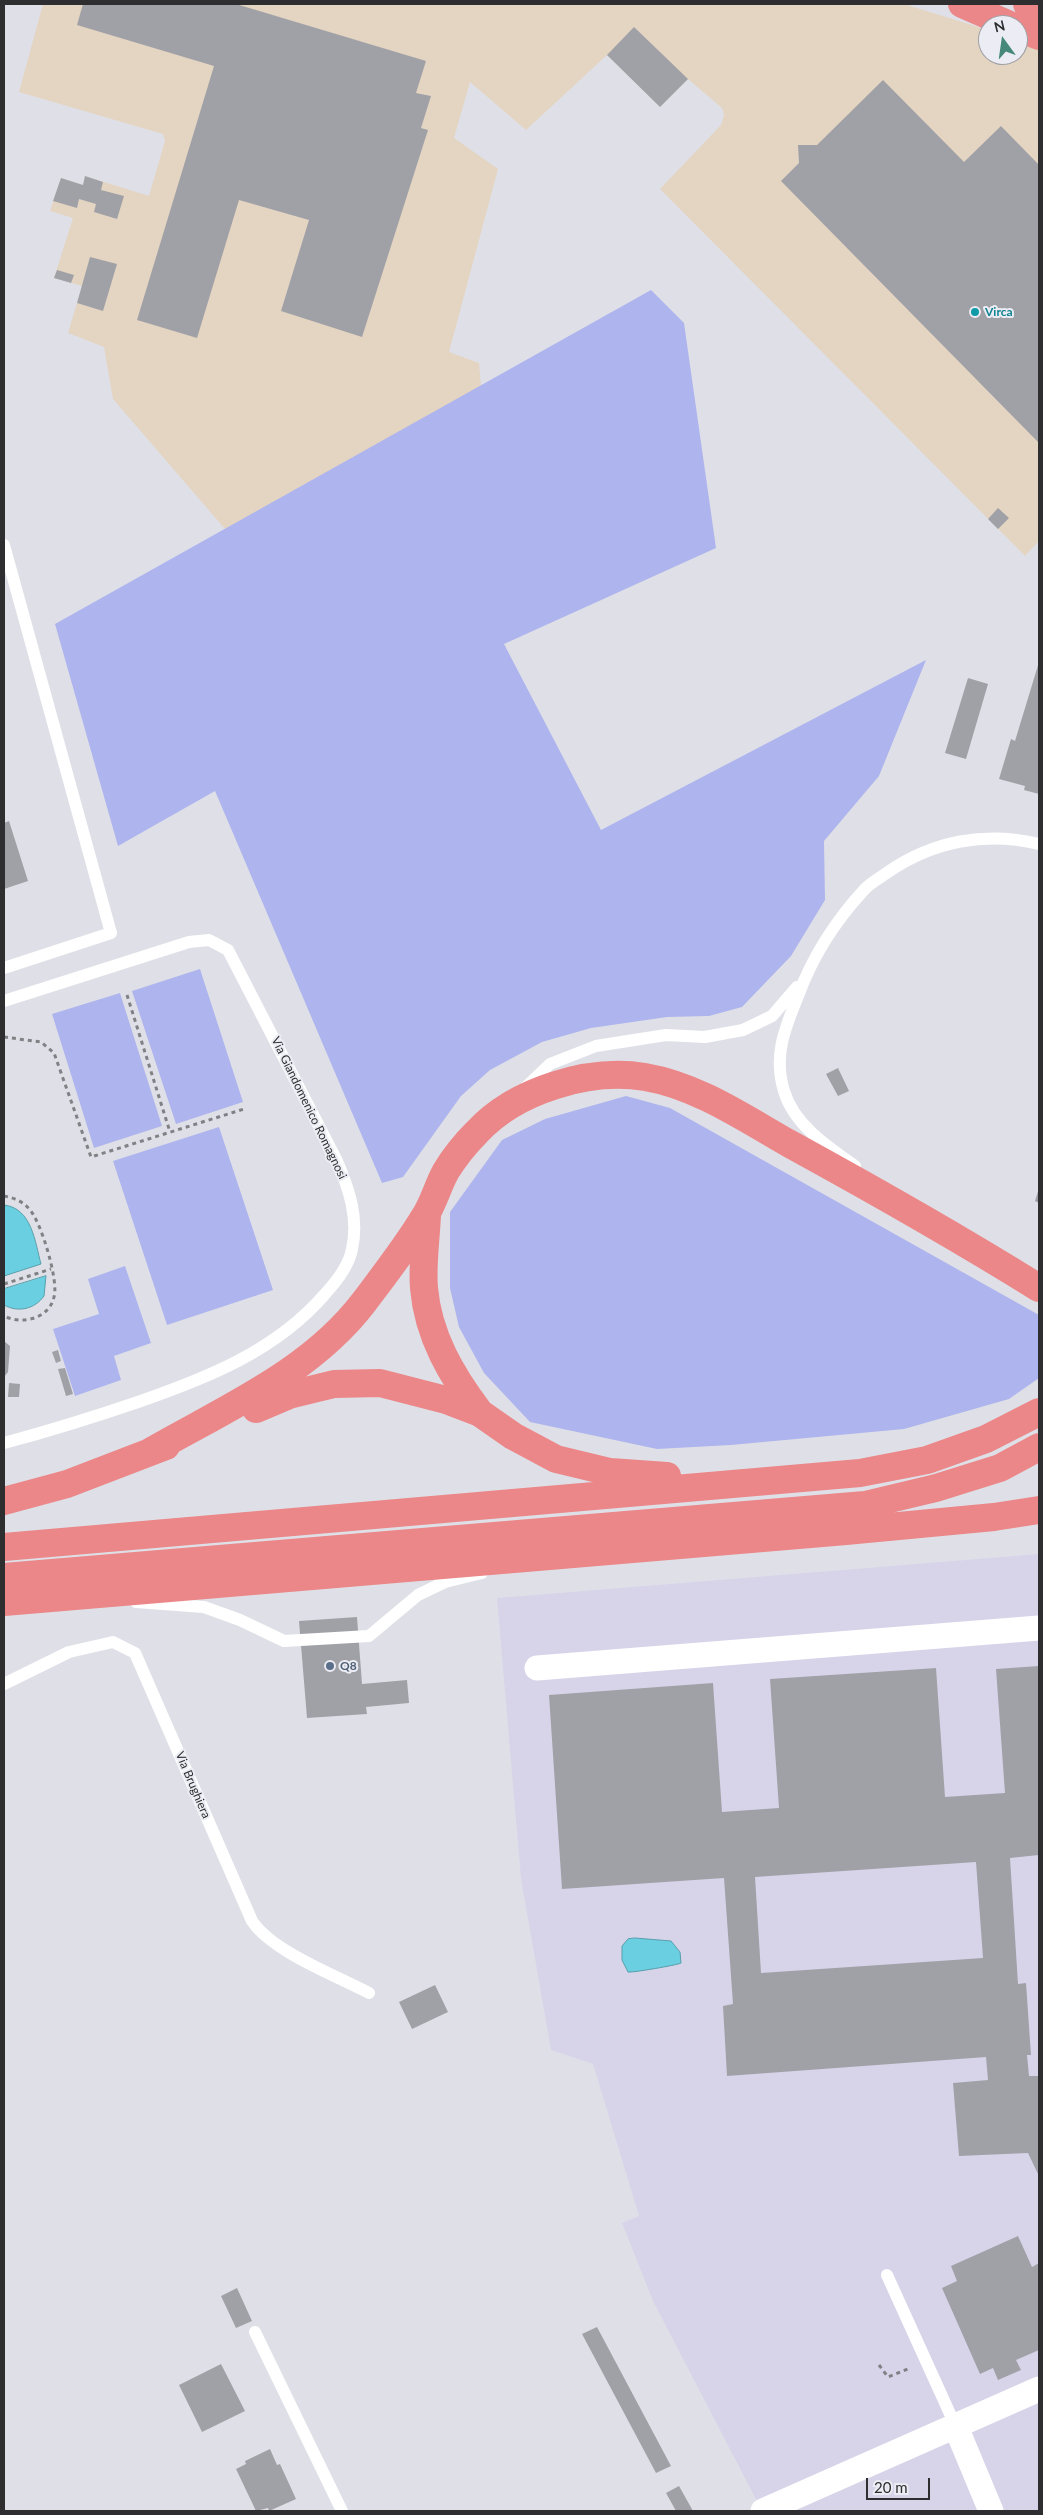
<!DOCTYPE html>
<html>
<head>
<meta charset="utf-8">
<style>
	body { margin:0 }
	#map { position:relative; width:1043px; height:2515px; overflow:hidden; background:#dfe0e7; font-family:Lato,sans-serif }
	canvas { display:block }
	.frame { position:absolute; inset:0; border:5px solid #2e2e30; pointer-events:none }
	.north { position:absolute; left:978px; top:15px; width:50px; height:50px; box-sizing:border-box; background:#ecedf4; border:1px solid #a0a1a6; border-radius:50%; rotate:346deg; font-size:14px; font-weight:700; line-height:20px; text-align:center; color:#2e2e30 }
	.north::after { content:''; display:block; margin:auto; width:18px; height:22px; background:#46897b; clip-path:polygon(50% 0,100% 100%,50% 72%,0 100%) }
	.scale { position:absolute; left:866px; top:2478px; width:64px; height:22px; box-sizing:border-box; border:2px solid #2e2e30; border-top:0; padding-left:6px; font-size:15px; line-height:18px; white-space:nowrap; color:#2e2e30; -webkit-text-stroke:4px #ecedf4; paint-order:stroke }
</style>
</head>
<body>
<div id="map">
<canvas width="1043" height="2515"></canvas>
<div class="frame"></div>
<div class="north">N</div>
<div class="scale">20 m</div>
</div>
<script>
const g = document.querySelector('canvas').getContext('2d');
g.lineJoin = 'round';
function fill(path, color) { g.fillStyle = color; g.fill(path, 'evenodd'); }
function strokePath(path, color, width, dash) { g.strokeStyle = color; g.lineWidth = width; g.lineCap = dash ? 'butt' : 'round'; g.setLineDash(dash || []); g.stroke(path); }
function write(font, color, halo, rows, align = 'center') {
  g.font = font + ' Lato,sans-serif'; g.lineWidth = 4; g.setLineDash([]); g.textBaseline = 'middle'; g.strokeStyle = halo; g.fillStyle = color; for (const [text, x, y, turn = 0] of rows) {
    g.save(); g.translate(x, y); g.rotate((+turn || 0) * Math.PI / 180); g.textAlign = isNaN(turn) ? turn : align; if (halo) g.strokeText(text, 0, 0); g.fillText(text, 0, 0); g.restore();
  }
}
fill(new Path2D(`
	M1039,1554v957h-277l-109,-210 -31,-78 17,-7 -46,-152 -42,-14 -30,-171 -24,-281z`), '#d7d4ea');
fill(new Path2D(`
	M43,4h861l84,26v25h30v-13l21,8v491l-14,15 -365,-367 61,-64 3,-10 -2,-7 -34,-29 -28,28 -53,-52 -81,75 -56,-48 -16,56 44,31 -49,183 30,11 2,23 -256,143 -112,-130 -9,-52 -36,-14 14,-47 -28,-8 19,-60 -23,-7 11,-33 22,7 2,-9 64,20 16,-55 -2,-7 -144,-42z`), '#e4d4c2');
fill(new Path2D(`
	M651,290l33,33 32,225 -212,96 97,186 325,-170 -47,116 -55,65 1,59 -34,56 -49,51 -33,9 -42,1 -76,11 -49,14 -52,28 -29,26 -58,81 -21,6 -167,-392 -97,55 -63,-222z
	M200,969l43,133 -67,22 -44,-133z
	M120,993l42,133 -68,22 -42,-134z
	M626,1096l44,12 369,207v63l-30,21 -105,30 -173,16 -74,4 -127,-27 -46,-49 -25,-46 -9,-39v-76l52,-72 43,-21z
	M219,1127l54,163 -106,35 -54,-164z
	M125,1266l26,77 -37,13 7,24 -46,16 -22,-67 46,-15 -11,-35z`), '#aeb4ed');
const water = new Path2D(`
	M4,1205c28,3 31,37 37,59l-37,12z
	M46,1276l-2,20c-9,13 -26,17 -40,9v-16z
	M635,1938l36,3 9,11 1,11c-3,2 -50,10 -53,9l-6,-12v-14l6,-7z`);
fill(water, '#6acfe1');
strokePath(water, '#589fac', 1);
fill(new Path2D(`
	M83,4h153l190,57 -10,32 15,3 -10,32 7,2 -66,207 -81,-26 28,-91 -70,-20 -42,138 -60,-18 77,-254 -137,-41z
	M634,27l54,52 -28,28 -53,-52z
	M883,80l81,82 37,-36 38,39v278l-258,-262 18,-18 -1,-18h19z
	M85,176l18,6 -2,8 23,6 -7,23 -23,-7 2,-8 -17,-5 -2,9 -24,-7 8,-23 22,7z
	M90,257l27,7 -14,47 -26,-8z
	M57,270l17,5 -3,8 -17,-5z
	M998,508l11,10 -11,11 -10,-10z
	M1039,662v132l-15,-4 1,-4 -26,-7 12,-40 4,2z
	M968,678l20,6 -22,75 -21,-6z
	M9,821l19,60 -24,8v-66z
	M838,1068l11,23 -11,5 -12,-22z
	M1039,1188v15l-4,-2z
	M4,1341l6,5 -2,26 -4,5z
	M58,1350l3,11 -5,2 -4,-11z
	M65,1368l8,26 -7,2 -8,-27z
	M9,1383l11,1 -1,13h-11z
	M357,1617l5,67 45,-4 2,23 -43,4 1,7 -60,4 -8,-97z
	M1039,1666v189l-29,3 8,126 8,-1 5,72h-4l2,21h10v100l-11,-23 -69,3 -6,-73 35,-3 -2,-23 -259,19 -4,-70 10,-2 -9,-126 -162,11 -13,-194 164,-12 9,129 57,-4 -9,-129 166,-11 9,129 60,-4 -9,-124zM976,1862l7,96 -222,15 -6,-96z
	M435,1985l13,27 -36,17 -13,-27z
	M1018,2236l14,31 7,-4v87l-23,10 5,10 -23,10 -5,-12 -13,6 -38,-86 15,-7 -6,-15z
	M237,2288l15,33 -16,7 -15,-32z
	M597,2327l74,139 -15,7 -74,-139z
	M221,2364l24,47 -43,21 -23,-47z
	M270,2449l7,16 3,-1 16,35 -27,12 -1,-3 -12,3 -20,-42 10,-5 -1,-3z
	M679,2486l14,25h-17l-10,-18z`), '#a0a1a7');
strokePath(new Path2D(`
	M127,995l43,137
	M4,1037l37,5 13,11 37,104 153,-48
	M4,1196c10,2 19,5 26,14 11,12 29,71 24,87 -5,22 -32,28 -50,19
	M4,1284l47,-15
	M879,2365l9,12 22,-9`), '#808185', 3, [4, 4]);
strokePath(new Path2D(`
	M4,545l107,388 -107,35
	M4,1001l185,-59 20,-2 19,10 109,211c12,28 22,57 15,88 -3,17 -15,32 -27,45 -49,57 -118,84 -187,108 -44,15 -89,29 -134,41
	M524,1089l26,-25 46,-18 70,-11 39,2 38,-7 29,-14 25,-29
	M855,1166c-27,-19 -61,-41 -71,-75 -11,-35 1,-63 14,-95 14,-38 38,-76 66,-106 6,-7 16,-12 24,-18 45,-31 98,-41 151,-28
	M136,1602l68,5 36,13 44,21 85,-5 49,-41 27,-13 37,-9
	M4,1684l65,-32 44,-10 22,11 117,268c21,31 83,54 117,72
	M887,2275l69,152
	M255,2332l87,179`), '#fff', 12);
strokePath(new Path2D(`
	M537,1668l502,-40
	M956,2427l35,84
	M763,2511l276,-122`), '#fff', 25);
strokePath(new Path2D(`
	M962,4l48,21
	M1027,4l12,3
	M1018,28l21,8
	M427,1215c-1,24 -5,49 -3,73 4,48 28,88 56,125
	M256,1409l33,-14 45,-11 46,-1 66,17 34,13 33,23 43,23 54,13 57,4
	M148,1453c76,-44 162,-80 216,-151 21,-28 43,-56 61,-86 9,-14 13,-31 21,-45 8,-13 20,-28 31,-39 39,-42 112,-64 168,-55 53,9 99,41 145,67 84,46 167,93 249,144
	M4,1501l63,-17 99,-38
	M4,1547l856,-74 67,-13 59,-21 53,-27
	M4,1577l861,-72 71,-17 64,-20 39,-21
	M4,1602l842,-71 148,-14 45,-7`), '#eb8788', 28);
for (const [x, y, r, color] of [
	[975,312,5,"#0f9aa8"],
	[330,1666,5,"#5c6f8a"]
]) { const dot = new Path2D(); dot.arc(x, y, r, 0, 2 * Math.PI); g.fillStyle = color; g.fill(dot); strokePath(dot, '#ecedf4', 2); }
write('bold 12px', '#0d838f', '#ecedf4', [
	["Virca",985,312]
], 'left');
write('12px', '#2e2e30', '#ecedf4', [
	["Via Giandomenico Romagnosi",309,1108,64],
	["Via Brughiera",193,1785,67]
]);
write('bold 12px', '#4e5e75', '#ecedf4', [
	["Q8",340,1666]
], 'left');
</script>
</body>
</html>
